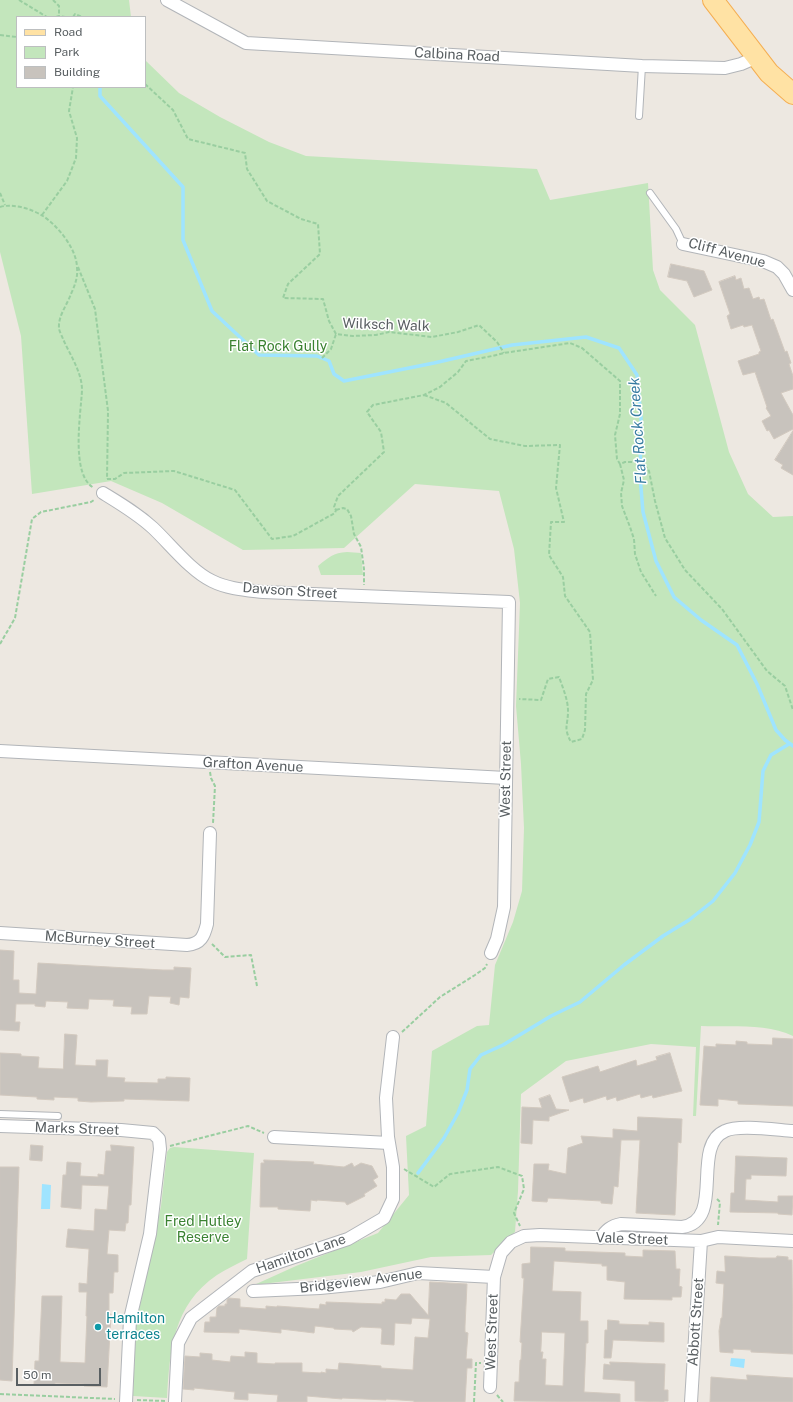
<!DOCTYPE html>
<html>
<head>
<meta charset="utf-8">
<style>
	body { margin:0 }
	#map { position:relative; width:793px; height:1402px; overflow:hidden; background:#ede8e1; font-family:"Public Sans",sans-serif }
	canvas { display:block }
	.legend { position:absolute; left:16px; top:16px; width:130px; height:72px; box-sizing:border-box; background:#fff; border:1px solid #bdbfc0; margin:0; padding:5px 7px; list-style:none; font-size:12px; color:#595f62 }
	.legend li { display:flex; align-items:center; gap:8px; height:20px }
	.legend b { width:20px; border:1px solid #bdbfc0 }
	.scale { position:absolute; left:16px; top:1368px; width:85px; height:18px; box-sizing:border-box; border:2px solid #595f62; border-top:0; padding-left:5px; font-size:12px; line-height:14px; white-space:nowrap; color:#595f62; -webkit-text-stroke:3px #fff; paint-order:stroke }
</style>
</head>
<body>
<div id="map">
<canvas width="793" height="1402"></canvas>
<ul class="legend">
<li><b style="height:5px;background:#ffe2a4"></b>Road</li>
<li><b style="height:11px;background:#c3e6bc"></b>Park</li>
<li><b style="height:11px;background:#c8c3bd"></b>Building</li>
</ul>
<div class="scale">50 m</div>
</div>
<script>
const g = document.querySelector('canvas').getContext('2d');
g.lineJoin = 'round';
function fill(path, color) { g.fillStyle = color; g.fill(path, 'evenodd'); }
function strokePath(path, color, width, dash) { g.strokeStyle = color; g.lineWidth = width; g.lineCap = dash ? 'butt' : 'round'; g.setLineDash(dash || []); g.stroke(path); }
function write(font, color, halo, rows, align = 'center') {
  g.font = font + ' "Public Sans",sans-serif'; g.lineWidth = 3; g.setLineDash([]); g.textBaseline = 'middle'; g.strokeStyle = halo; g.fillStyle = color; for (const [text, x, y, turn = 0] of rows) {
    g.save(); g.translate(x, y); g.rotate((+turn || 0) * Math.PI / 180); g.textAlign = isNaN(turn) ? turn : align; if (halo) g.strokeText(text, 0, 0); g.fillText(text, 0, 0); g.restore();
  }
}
fill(new Path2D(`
	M0,0h129l2,17h-114v70h128v-27l34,33 41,24 49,25 37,14 231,13 13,31 98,-17 5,87 7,20 35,35 34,127 19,42 25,23 20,-1v520c-26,-13 -63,-9 -92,-10l-5,90h-3l3,-69 -45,-3 -85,17 -45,33 -3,97 -3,41 -24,23 -60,2 -70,15 -107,13 42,-19 82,-33 31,-38 -3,-59 20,-10 6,-75 45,-25 12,-1 6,-60 18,-43 9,-31 2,-63 -3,-64 -5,-58 4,-103 -6,-54 -15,-58 -84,-7 -71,64 -101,2 -81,-47 -51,-22 -79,13 -11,-158 -21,-84z
	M347,552l14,1 2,22h-42l-3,-9c11,-9 15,-13 29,-14z
	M174,1147l80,6 -7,106c-10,5 -21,10 -30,16 -44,30 -47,74 -50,123l-34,-2 3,-72 25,-118 6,-54 3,-4z`), '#c3e6bc');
fill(new Path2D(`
	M42,1184l9,1 -1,24h-9z
	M731,1358l14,1 -1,9 -14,-2z`), '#9fe4ff');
strokePath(new Path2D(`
	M100,87v9l83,91v53l29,71 47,44 58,1 12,5 5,13 10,7 90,-18 78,-18 74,-8 33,11 18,27 4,43 -1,58 3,36 13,49 18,36 27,23 36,25 20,39 19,46 9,10 8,6
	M418,1173l26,-35 14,-25 9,-23 3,-21 11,-14 22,-10 48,-29 29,-14 44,-37 39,-29 26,-16 24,-19 22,-28 15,-28 9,-23 4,-51 8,-16 18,-11`), '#9fe4ff', 3.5);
const building = new Path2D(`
	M671,264l33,7 8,19 -18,7 -7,-16 -19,-4z
	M735,276l1,4 5,-2 3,11 5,-1 4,11 6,-2 1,3 4,-1 7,21 2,-1 12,33 2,-1 4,12 -2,1 4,12v13l-12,4 12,22v14l-19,10 -5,-9 -2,1 -5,-10 9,-5 -5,-8 1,-1 -12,-35 -12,3 -5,-14 21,-7v-2l2,-1 -9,-26 -8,2 -1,-2 -12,4 -4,-13 3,-2 -11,-32z
	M793,431v44l-12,-7 2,-3 -8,-5z
	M0,950l14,1 -1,29h6v13l17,1 2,-31 125,7h11v-3l17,1 -2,30 -9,-1 -1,8 -9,-2 1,-6 -22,-1 -2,18h-16l1,-7 -19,-1 1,-6 -25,-1 -1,10 -21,-1 1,-6 -22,-1 -1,6 -10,-1v-2h-19l-1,18h5l-1,9 -19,-1z
	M65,1034l12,1 -2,30 21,1v-6h12l-1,17 18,1 -1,4 34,1v-4h8v-2l24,1 -1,23 -65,-2v2l-33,1 -13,-1v-3l-24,-1v3l-17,-1v-2l-37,-2v-42l21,1v2l18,1 -1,11 25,1z
	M773,1038l20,1v67l-55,-2v-3l-20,-2v7l-18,-1 4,-59 12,1v-3l20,1v-4l11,1v2l25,1z
	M670,1053l12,38 -29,7 -1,-3 -11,3 -1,-4 -23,7 -1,-4 -9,3 -1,-4 -22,7 -1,-5 -13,4 -8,-25 36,-11 2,6 36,-12 1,6 20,-6 -1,-3z
	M550,1095l6,14 13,1 -20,7v4l-16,-1 -1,24 -11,-1 1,-36 20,1 -3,-9z
	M638,1117l44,2 -1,24 -3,-1 -3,73 -39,-2 4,-73h-19l-3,47 -4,-1 -2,18 -11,-1v-2l-53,-3 -1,4 -15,-1 2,-37h15l-1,6 18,4 2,-26 15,-5 -2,-7 32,2v-9l24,2z
	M31,1145l12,1 -1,15 -12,-1z
	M111,1145l23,2 -3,58h-2l-1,18h-2l-1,8 -16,-1 -2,24 11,1v17h-4l-1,21h-4v21h2l-4,73 -23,-1v-2l-29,-1v2l-21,-1 1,-23h4l3,-65h20l-2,66 25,1 2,-47h-1l1,-24h-8v-9l8,1 2,-35 -23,-2 2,-18 26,2 1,-22 12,1 2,-24 -27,-1 -1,24 -20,-2 2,-32h3l1,-13 14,1 -1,13 18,1v-3l6,1 2,-24h5z
	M736,1156l51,2 -1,18 -35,-1v4h-5l-1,21 33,2v-6h15l-1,19 -14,-1v-1l-48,-1 1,-19h3z
	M264,1160l50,2 -1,2 31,3 8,-4 2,4 7,-4 11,3 6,11 -5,3 4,6 -13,8 1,2 -18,9 -2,-3 -28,-2v1l-6,-1 -1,11 -32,-2v-2h-18l1,-44h3z
	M0,1167h19l-7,214 -12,-1z
	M531,1247l34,1v3l60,2v3l18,1v-7l32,1 1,18h4l-1,17 3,1 -1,10h-9v3l-48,-1 1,-17 -18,-2v-14h-5v-2l-48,-3 -2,30 29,1 -1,29h8v22h-2l-2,49 36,2v8l-106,-1 1,-19h4l1,-22h1l1,-17 -2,-1 4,-64h-2v-14l8,-1zM542,1332l23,1 -2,53 -18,-1 1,-26h-4l1,-7h-2z
	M725,1256l34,2h17l1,-2 11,1v3h4l1,94 -42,-2v-2l-18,-1v4l-13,-1 -1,-21 2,-13h1l2,-34 -8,-1 1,-12 8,1z
	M430,1282l37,2 -2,42v6l3,1 -2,26h6v9h-5l-2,34h-51v-1l-28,-2v1l-44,-2v1l-35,-3v6h-30l1,-7 -30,-2v7l-14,-1 1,-7 -41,-4v2l-11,-1 2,-33 15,1v-4l12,1v6l18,2 1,-6 14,1v-5l12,1v10l18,1v-1h27v9l19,1v-1l5,1v-4l12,1 1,-7 42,3v2l32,2 2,-33 13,1 2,-19 -18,-1 -1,6 -16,-1 -1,22 -13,-1 1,-14 -1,-2 -20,-1 -8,5 -1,-2 -18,-1v-1l-19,-2 -1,7 -33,-4v4l-42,-4v4l-35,-1 1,-10h5v-5h6l1,-9 2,-2h6v-2h2v-4l2,-2 11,1v8l26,2v-3l11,1v-1l42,3 1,-5 6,1v-3l56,2v-2h3v-3l11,1 5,-6h9l18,21z
	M608,1320l11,1v3l30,1v-3l15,1v19l-51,-2 -2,18h-7l1,-28h2z
	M610,1362l55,2 -1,26h4v11h-4v1l-29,-1v-20l-32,-2 1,-15 6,1z
	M747,1375l46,3v24h-83l1,-25 36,3z`);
fill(building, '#c8c3bd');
strokePath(building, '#d2c9bf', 1);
const lane = new Path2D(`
	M639,116l3,-50
	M650,193l26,36 7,15
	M0,1114l58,2`);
const street = new Path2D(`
	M167,0l79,43 396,23 83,2 16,-4 16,-7
	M683,244l80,17 14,6 7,7 9,16
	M103,493c18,11 35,21 50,35 18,17 38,43 59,53 16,8 34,9 51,11l246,10 -5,305 -7,32 -6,14
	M0,751l506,27
	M0,933l187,12c14,-1 17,-9 20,-21l3,-91
	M0,1126l121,4 32,3 6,6 1,10 -10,85 -20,85 -4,83
	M274,1137l115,6
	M601,1238c5,-8 10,-12 20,-14l61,3c44,-6 8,-81 43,-96 14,-7 52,-1 68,0
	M253,1291l67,-3 60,-6 38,-9 76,4
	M490,1387l4,-110 7,-24 10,-11 13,-6 16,-1 161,6 17,-4 75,4
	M175,1402l3,-59 13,-25 61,-47 96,-32 36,-21 9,-19v-32l-5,-30 -2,-39 7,-61
	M691,1402l10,-161`);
const primary = new Path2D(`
	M713,0l56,73 24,21`);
strokePath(lane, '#b2b5b9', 8);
strokePath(street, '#b2b5b9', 14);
strokePath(primary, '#f5ae52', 22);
strokePath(new Path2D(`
	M19,0l28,17
	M53,0l6,6v10
	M56,17l3,-1 6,1
	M73,17l2,-3 7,3
	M0,35l17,2
	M145,84l28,26 15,29 57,14 2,16 20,32 34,18 17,5 2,30 -32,30 -5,14 40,1 6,22 7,13 17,2 23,-1 13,-3 43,5 26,-5 21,-7 18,17 7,11
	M0,193l5,12
	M0,207c13,-4 32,2 43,9 15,10 34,33 34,52 1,9 -2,17 -6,26 -4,11 -13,22 -12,34 0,3 3,8 4,11 7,16 19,33 19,51 -1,23 -12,85 12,98
	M42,215l25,-34 9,-23 1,-20 -8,-27 4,-24
	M78,267l17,42 13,102 -1,68
	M322,358l9,-9 5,-15
	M424,395l22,8 44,36 35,7 35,-1 -4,43 8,34h-13l-2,33 14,22 2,19 25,36 3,48 -7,14 -1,36 -3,9 -11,3c-8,-15 -3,-16 -3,-31 0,-11 -5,-23 -9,-34l-11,2 -7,21 -22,-1
	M620,464l4,16 -3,13 1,13 8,21 4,12 1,15 6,18 15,24
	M107,479h8l9,-6 50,-2 61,19 37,49 21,-3 42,-23 1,-3 -2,-3 4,-11 46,-44 -3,-20 -14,-20 6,-7 51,-10 16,-8 18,-15 8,-11 26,-5 12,-3 66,-10 12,5 38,33v33l-5,21 2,24 3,5 5,-2h17l7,9 6,30 10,37 20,32 37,39 45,62 18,15 8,24
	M336,510l7,-2 4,1 4,7 3,18 7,13 3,22v16
	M0,644l15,-26 17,-99 9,-7 50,-10 3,-2
	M210,772l1,6 4,8 -2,37
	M212,944l13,13 26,-2 6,31
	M402,1032l38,-35 35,-22 10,-7 2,-4
	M170,1146l78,-20 16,7
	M404,1169l30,18 16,-13 48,-7 24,9 2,13 -10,24 6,13
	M717,1199l3,3 -2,23
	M0,1394l115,5
	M497,1395l6,7
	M137,1400l28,1
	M474,1402l2,-39h5`), '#99cea0', 2, [4, 2]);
strokePath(lane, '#fff', 6);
strokePath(street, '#fff', 12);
strokePath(primary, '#ffe2a4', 20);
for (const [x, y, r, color] of [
	[98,1327,4,"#0f9aa8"]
]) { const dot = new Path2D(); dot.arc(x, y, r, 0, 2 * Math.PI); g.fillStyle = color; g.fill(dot); strokePath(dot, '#fff', 1.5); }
write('14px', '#595f62', '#fff', [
	["Calbina Road",457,55,3],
	["Cliff Avenue",727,253,15],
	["Wilksch Walk",386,325,2],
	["Dawson Street",290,591,4],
	["Grafton Avenue",253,765,3],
	["West Street",506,779,-89],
	["McBurney Street",100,940,4],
	["Marks Street",77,1129,2],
	["Vale Street",632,1239,2],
	["Hamilton Lane",301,1254,-19],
	["Bridgeview Avenue",361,1281,-7],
	["Abbott Street",696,1322,-86],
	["West Street",492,1332,-88]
]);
write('14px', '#3a8231', '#fff', [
	["Flat Rock Gully",278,347],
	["Fred Hutley",203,1222],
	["Reserve",203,1238]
]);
write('14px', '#0d838f', '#fff', [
	["Hamilton",106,1319],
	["terraces",106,1335]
], 'left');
write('italic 15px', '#367ba1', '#fff', [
	["Flat Rock Creek",638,431,-94]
]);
</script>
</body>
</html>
